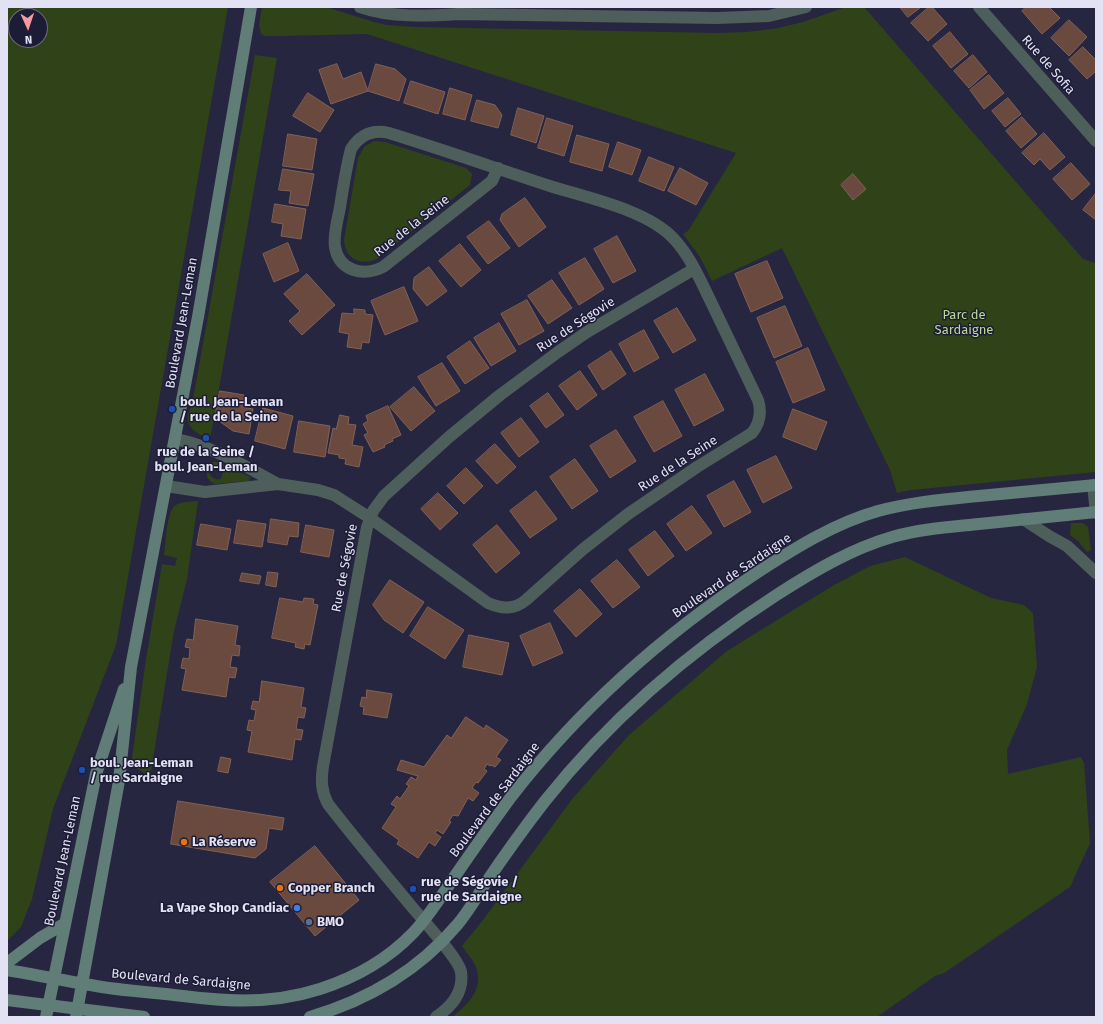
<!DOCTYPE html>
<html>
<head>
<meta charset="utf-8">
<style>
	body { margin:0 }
	#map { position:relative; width:1103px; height:1024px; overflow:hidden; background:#272641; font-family:"Fira Sans",sans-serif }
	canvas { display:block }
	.frame { position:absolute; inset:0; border:8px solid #e2e2f4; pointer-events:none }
	.north { position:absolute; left:8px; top:8px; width:40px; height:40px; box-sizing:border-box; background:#1d1c36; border:1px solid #6c6b82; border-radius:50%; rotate:177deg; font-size:11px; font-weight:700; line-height:16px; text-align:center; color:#e2e2f4 }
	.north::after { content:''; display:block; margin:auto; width:14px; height:18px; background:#f49b9f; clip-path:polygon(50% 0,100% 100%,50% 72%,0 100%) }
</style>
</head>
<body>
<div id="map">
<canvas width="1103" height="1024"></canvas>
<div class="frame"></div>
<div class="north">N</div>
</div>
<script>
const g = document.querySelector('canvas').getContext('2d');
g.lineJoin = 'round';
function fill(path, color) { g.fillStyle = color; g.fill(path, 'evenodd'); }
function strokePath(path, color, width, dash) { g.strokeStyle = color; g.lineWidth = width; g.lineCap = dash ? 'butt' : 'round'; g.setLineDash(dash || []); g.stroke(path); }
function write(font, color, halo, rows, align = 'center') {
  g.font = font + ' "Fira Sans",sans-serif'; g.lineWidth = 3; g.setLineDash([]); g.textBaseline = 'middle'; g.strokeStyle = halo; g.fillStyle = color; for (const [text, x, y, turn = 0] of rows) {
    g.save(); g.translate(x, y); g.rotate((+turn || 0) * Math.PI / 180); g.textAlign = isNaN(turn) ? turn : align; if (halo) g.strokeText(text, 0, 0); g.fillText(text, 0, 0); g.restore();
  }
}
fill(new Path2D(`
	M7,7h221l-112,638 -63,164 -21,90 -11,28 -14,14zM16,16h24v24h-24z
	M262,7h64l48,15 13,3 29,2 302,6 29,-1 31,-4 25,-6 43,-15h18l219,252 13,4v209l-185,18 -14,3 -7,-23 -108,-222 -70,33 -12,-24 -17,-23 5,-3 48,-78 -369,-119 -86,2h-16l-4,-2 -2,-9z
	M255,55l22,3 -67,382c-17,-9 -29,-15 -18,-35z
	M374,141l11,1 81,26 6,6 -2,11 -93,74c-17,7 -32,0 -33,-19l14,-82 6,-11z
	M213,462h5l32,15 -1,4 -34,3c-9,-4 -10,-10 -6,-19zM217,467h4l2,5 -2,7c-6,1 -9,-1 -12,-6l3,-5z
	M198,501l-11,78 -13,52 -24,146 -19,-12 15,-106 16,-95 13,2 2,-8 -13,-3c2,-11 2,-45 12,-50 6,-4 15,-3 22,-4z
	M1071,523h12l5,4 3,23 -4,2 -9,-11 -8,-6z
	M905,557l86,41 33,7 9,8 4,54 -10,37 -20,46 1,24 73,-17 3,6 6,80 -20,44 -126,86 -9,3 -58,41h-425c16,-12 32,-28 24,-50 -3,-8 -10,-14 -14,-21l21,-26 90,-122 56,-63 98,-84 107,-66 36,-19z`), '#304218');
const building = new Path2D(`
	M900,7h21l-13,10z
	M929,7h3l15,17 -19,17 -17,-18z
	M1026,7h23l11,11 -18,16 -20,-23z
	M1069,20l18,17 -18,19 -18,-18z
	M950,32l18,22 -17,14 -18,-22z
	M1083,47l13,13v11l-9,8 -18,-19z
	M973,55l14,17 -18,16 -15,-17z
	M337,64l6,15 18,-7 7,19 -37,13 -12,-34z
	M376,64l19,5 11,10 -7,22 -31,-10z
	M989,75l15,18 -20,16 -14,-19z
	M411,81l34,11 -7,22 -34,-11z
	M450,88l22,7 -7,25 -22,-6z
	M308,93l26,17 -14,22 -27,-16z
	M1008,98l13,16 -16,13 -13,-16z
	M477,100l18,5 7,10 -4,13 -27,-7z
	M518,108l26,8 -8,27 -25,-8z
	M1022,117l15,17 -16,14 -15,-17z
	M547,118l26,8 -9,30 -26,-8z
	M1044,133l21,24 -15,13 -10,-11 -6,6 -12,-12z
	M288,134l29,5 -5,31 -29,-4z
	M577,135l32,9 -7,27 -32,-9z
	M618,142l23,8 -9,25 -23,-8z
	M649,157l25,10 -10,24 -25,-10z
	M1071,163l19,21 -18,16 -19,-21z
	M680,168l28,15 -12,22 -28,-14z
	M283,169l31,5 -6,32 -19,-3 2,-12 -12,-1z
	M853,174l13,15 -13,11 -12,-15z
	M1096,193v27l-13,-10z
	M525,198l21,29 -27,20 -19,-27 2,-6z
	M275,204l31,5 -5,30 -20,-3 2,-12 -11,-2z
	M489,221l21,27 -22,16 -21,-27z
	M617,236l19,35 -23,12 -19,-34z
	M288,243l11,28 -25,11 -11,-28z
	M460,244l21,26 -20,17 -22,-26z
	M585,258l19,31 -25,16 -20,-32z
	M767,261l16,37 -32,14 -16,-38z
	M429,267l18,24 -20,15 -14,-17 1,-11z
	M307,274l28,31 -33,30 -13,-14 11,-10 -16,-17z
	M552,280l20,28 -24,16 -20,-28z
	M404,287l14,34 -33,14 -14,-34z
	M527,300l17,31 -25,14 -18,-31z
	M785,306l17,40 -28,12 -17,-40z
	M677,308l19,32 -23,13 -19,-32z
	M354,309l11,1v4l8,1 -4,28 -7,-1 -1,7 -14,-2 2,-13 -10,-2 3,-19 12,1z
	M499,323l17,28 -25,15 -17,-28z
	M644,330l15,28 -25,14 -15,-28z
	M470,341l19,27 -24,16 -18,-27z
	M808,348l17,42 -32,13 -17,-41z
	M611,351l15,23 -23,16 -15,-24z
	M442,363l18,28 -24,15 -18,-29z
	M580,371l17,24 -20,15 -18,-24z
	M705,374l19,36 -30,16 -19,-36z
	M414,387l21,24 -24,20 -21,-24z
	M220,391l24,4 -2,12 11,2 -4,25 -16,-3 -18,-13z
	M548,393l16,22 -18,13 -16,-22z
	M663,401l19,35 -28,16 -20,-35z
	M388,406l13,29 -9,4 1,2 -9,4 1,2 -12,5 -9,-17 4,-2 -5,-9 5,-3 -2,-5z
	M263,408l30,8 -8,33 -30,-8z
	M793,409l34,13 -11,28 -33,-13z
	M340,415l9,2 -1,7 8,1 -4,20 11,2 -4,20 -14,-3 1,-5 -7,-1v-3l-11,-2 5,-25 3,1z
	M521,418l18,24 -20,15 -18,-24z
	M299,421l31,5 -5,31 -31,-5z
	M616,430l20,31 -26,17 -20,-32z
	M495,444l21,23 -19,17 -21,-23z
	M776,456l16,32 -29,15 -16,-33z
	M575,459l23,32 -26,18 -22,-32z
	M466,468l17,18 -19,18 -17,-18z
	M734,481l17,31 -27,15 -17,-31z
	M536,491l21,28 -27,19 -20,-27z
	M438,493l20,20 -18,17 -19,-21z
	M692,506l20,27 -26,18 -19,-27z
	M271,519l28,4 -1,14 -9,-1 -2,9 -19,-3z
	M238,520l28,4 -4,23 -28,-4z
	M201,524l30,5 -4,21 -30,-5z
	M306,525l28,5 -5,27 -28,-5z
	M497,525l23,28 -24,20 -23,-28z
	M655,531l19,25 -26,20 -19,-26z
	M617,560l23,27 -27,21 -22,-27z
	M268,572l10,1 -2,14 -10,-2z
	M242,573l19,3 -2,8 -19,-3z
	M390,580l34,22 -21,31 -19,-13 -11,-15z
	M580,589l22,25 -26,23 -22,-26z
	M280,598l23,4 1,-4 10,1 -1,5 5,1 -8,40 -5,-1 -1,5 -9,-2 1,-4 -24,-5z
	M428,607l36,23 -19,29 -35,-23z
	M196,619l42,7 -3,19 5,1 -1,10 -7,-1 -2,12 7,1 -2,10 -6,-1 -3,20 -44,-7 4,-21 -5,-1 2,-10 6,1 1,-11 -5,-1 2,-8 6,1z
	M550,623l13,30 -30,13 -13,-30z
	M469,635l40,8 -7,32 -39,-8z
	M262,681l42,7 -3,19 5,1 -2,10 -6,-1 -2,12 7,1 -2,10 -6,-1 -3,21 -44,-8 4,-21 -5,-1 2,-10 5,1 2,-11 -5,-1 2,-8 6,1z
	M367,690l25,4 -5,24 -24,-4 1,-7 -4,-1 2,-9 4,1z
	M466,717l18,12 2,-4 22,15 -12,17 5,3 -6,7 -4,-2 -1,1 -3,-2 -3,5 3,2 -9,12 -2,-1 -4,6 7,5 -6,8 -5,-3 -10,18 -5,-1 -4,6 2,1 -8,12 -6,-4 -2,3 6,4 -6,9 -6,-4 -11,16 -21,-14 2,-4 -17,-12 14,-21 -5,-3 6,-8 3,3 9,-13 -3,-2 5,-7 5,3 2,-4 -21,-6 4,-10 23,7 23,-32 4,3z
	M221,757l10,2 -3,14 -10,-2z
	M178,801l106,17 -2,12 -13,-2 -3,21 -11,9 -84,-14z
	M315,846l44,54 -44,36 -45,-54z`);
fill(building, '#6a4a3e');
strokePath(building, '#836155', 1);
strokePath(new Path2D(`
	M360,7c32,11 66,9 99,7l258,4 52,-2 37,-9
	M979,7l117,134
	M175,439c37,7 70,27 103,45
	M1093,485l3,28
	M166,486l39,6 73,-8 40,6 16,5 36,23 118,85c14,6 26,7 38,-3l56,-50 46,-36 69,-47 55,-34c8,-10 10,-20 6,-33 -15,-32 -31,-64 -46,-96 -11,-22 -21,-47 -38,-65 -25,-28 -85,-41 -121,-52 -55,-18 -109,-37 -164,-54 -17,-4 -29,2 -38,16 -5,19 -8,39 -11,58 -2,12 -7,27 -5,40 4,24 28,30 48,20l109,-86 6,-13
	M1023,519l26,17 18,10 29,27
	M436,1017c15,-10 28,-25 25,-45 -2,-13 -39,-53 -49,-65 -28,-34 -57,-68 -84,-103 -7,-13 -7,-24 -5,-38l44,-239 6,-16 11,-15 65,-59 51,-42 58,-43 29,-20 107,-63`), '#4e5f5b', 12);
strokePath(new Path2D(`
	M7,963l33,-25 24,-14
	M7,970c30,5 59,11 89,16 23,4 47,6 70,8 54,7 101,12 154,-5 34,-11 68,-30 93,-56 16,-17 29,-38 42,-57 18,-26 37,-53 56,-79 69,-89 153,-163 247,-225 37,-24 77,-49 120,-61 30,-8 59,-11 90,-14 42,-4 85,-8 128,-12
	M7,1000l137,17
	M46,1017l50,-243 28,-85
	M76,1017l43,-236 12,-114 67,-350 53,-310
	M310,1017c58,-17 108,-46 147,-92 11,-13 19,-27 28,-41 19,-28 39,-56 60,-83 65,-82 146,-151 233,-207 36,-23 73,-45 114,-57 28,-8 58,-10 87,-13 39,-4 78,-8 117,-12`), '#617d77', 12);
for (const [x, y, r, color] of [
	[172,409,4,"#1a4fb4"],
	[206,438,4,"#1a4fb4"],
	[82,770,4,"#1a4fb4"],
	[184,842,4,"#e8710a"],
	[280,888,4,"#e8710a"],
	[413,889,4,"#1a4fb4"],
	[297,908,4,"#3f7fe0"],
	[309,922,4,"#5c6f8a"]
]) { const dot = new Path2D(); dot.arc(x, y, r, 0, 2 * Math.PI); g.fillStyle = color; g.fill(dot); strokePath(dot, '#1d1c36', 1.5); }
write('13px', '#e2e2f4', '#1d1c36', [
	["Rue de Sofia",1048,65,49],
	["Rue de la Seine",412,226,-38],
	["Boulevard Jean-Leman",182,323,-80],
	["Rue de Ségovie",576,325,-33],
	["Rue de la Seine",678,464,-33],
	["Rue de Ségovie",345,568,-79],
	["Boulevard de Sardaigne",732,576,-34],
	["Boulevard de Sardaigne",495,800,-53],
	["Boulevard Jean-Leman",63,861,-78],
	["Boulevard de Sardaigne",181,980,5]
]);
write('13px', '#b8db90', '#1d1c36', [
	["Parc de",964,315],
	["Sardaigne",964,330]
]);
write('bold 13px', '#e2e2f4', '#1d1c36', [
	["boul. Jean-Leman",180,402],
	["/ rue de la Seine",180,417],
	["rue de la Seine /",206,452,"center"],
	["boul. Jean-Leman",206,467,"center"],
	["boul. Jean-Leman",90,763],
	["/ rue Sardaigne",90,778],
	["La Réserve",192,842],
	["rue de Ségovie /",421,882],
	["rue de Sardaigne",421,897],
	["Copper Branch",288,888],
	["La Vape Shop Candiac",289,908,"right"],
	["BMO",317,922]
], 'left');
</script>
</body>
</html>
